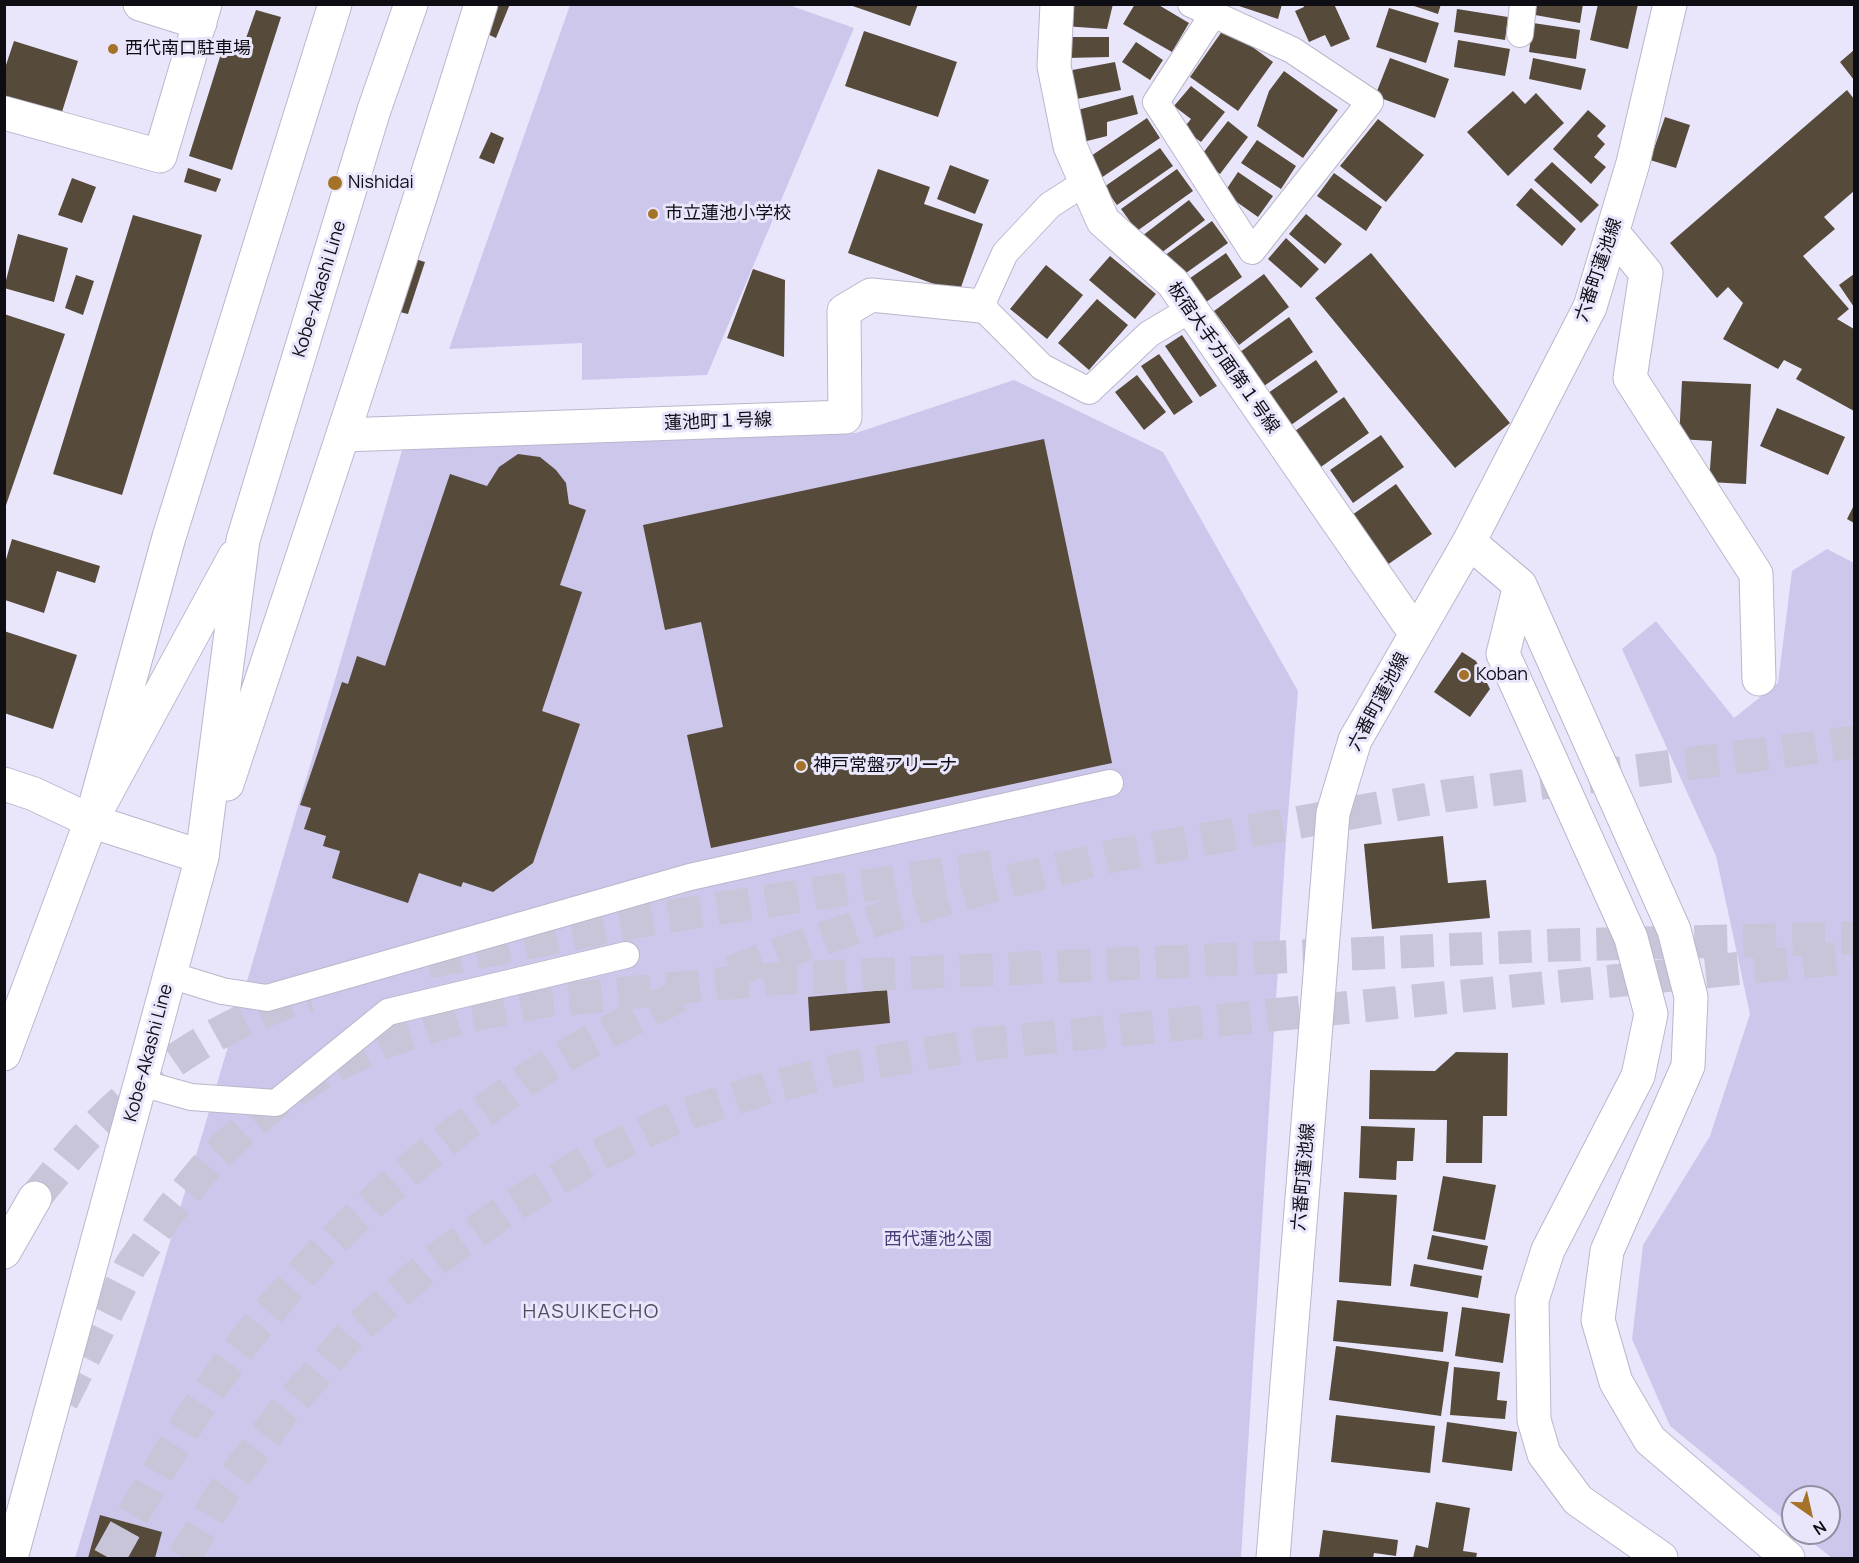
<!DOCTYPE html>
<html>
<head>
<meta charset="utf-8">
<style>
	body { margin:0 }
	#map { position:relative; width:1859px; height:1563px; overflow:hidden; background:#e9e6fc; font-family:Manrope,sans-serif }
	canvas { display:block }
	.frame { position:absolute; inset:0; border:6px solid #0e0d14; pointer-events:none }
	.north { position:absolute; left:1781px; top:1485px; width:60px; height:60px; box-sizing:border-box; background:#e9e6fc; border:2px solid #918f9f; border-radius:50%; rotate:146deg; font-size:16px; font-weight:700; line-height:24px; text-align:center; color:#0e0d14 }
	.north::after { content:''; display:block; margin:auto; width:21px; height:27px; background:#a47328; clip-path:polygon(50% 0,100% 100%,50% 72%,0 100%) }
</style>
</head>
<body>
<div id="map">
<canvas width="1859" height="1563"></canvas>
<div class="frame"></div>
<div class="north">N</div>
</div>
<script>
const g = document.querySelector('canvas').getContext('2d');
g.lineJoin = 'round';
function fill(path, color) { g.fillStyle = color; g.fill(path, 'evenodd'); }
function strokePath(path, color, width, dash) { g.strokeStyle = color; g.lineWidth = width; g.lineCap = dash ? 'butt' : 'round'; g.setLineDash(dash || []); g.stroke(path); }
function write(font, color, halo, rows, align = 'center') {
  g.font = font + ' Manrope,"Noto Sans JP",sans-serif'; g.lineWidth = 6; g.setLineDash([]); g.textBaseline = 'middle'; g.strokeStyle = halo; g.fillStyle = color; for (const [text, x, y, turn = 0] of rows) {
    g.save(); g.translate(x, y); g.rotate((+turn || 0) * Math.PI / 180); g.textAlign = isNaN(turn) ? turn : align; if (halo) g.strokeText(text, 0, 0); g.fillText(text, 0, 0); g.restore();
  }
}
fill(new Path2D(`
	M570,5h219l65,23 -147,347 -125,5v-37l-133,6z
	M1014,380l149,72 135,239 -12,149 -45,718h-1166l130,-433 198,-678 453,-14z
	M1827,549l27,14v995h-22l-32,-25h29v-36h-36v30l-123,-101 -38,-87 11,-94 67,-109 40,-122 -34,-158 -94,-207 34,-28 78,97 44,-35 14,-112z`), '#ccc7eb');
fill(new Path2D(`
	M496,4h14l-14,34 -11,-5z
	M847,4h71l-8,22z
	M1063,4h50l-6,25 -44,-3z
	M1135,4h22l32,19 -17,29 -49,-28z
	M1233,4h49l-4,15z
	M1303,4h31l16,35 -19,8 -6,-12 -16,7 -14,-31 9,-4z
	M1408,4h33l-3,10z
	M1537,4h46l-3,19 -45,-8z
	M1598,4h40l-10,45 -38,-9z
	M1389,8l50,15 -13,40 -50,-16z
	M1457,9l51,8 -3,23 -51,-8z
	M256,10l25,7 -49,153 -43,-14 36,-115h20z
	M1533,23l47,7 -4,29 -47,-7z
	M1225,27l48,35 -35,49 -48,-34z
	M864,31l93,31 -19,55 -93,-31z
	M1067,37h42v20l-42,1z
	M1458,40l52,9 -5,27 -51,-9z
	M14,41l64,20 -17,54 -57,-18v-26z
	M1136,42l27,18 -13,20 -28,-18z
	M1854,50v30l-14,-18z
	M1390,58l59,21 -14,39 -60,-22z
	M1533,58l53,11 -5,21 -52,-11z
	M1115,62l6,28 -49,10 -5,-29z
	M1284,71l54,39 -35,48 -46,-32 12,-35z
	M1191,86l34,26 -24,30 -18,-13 8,-10 -17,-13z
	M1847,90l7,9v92l-30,26 11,12 -32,27 46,53 -12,10 17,10v82l-58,-32 6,-10 -18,-9 -6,9 -55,-30 20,-36 -15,-16 -11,11 -47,-55z
	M1513,91l12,13 11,-11 28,30 -56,53 -41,-44z
	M1133,95l5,19 -31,8v14l-24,6 -9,-31z
	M1588,110l18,16 -9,10 8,8 -11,13 12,10 -15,17 -38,-35z
	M1665,117l25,8 -14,43 -26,-8z
	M1147,118l13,20 -59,40 -13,-20z
	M1378,119l46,36 -38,47 -46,-36z
	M1228,121l20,16 -28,37 -21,-16z
	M491,132l13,6 -10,26 -15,-6z
	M1257,140l39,26 -15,23 -40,-26z
	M1160,148l13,18 -56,39 -13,-18z
	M1552,162l47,43 -18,18 -47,-43z
	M950,165l39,15 -14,34 -38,-15z
	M188,168l33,11 -5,13 -32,-10z
	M878,169l52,18 -6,17 59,20 -24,69 -111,-40z
	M1177,169l16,22 -56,40 -16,-22z
	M1238,172l35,24 -15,21 -34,-24z
	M1334,173l48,34 -16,24 -49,-35z
	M72,178l24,9 -14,36 -24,-8z
	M1531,188l45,41 -14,17 -46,-41z
	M1189,200l16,20 -48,36 -15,-20z
	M1306,214l36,30 -17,20 -36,-30z
	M133,215l69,20 -80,260 -69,-21z
	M1212,221l16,22 -49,35 -15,-22z
	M18,234l50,14 -14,54 -50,-14z
	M1286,238l33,31 -18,19 -33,-29z
	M1226,253l16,24 -43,30 -16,-24z
	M1371,253l139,170 -55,45 -140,-170z
	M1110,256l46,38 -21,25 -46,-39z
	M412,258l13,4 -17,52 -12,-3z
	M1046,265l37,30 -36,44 -37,-30z
	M753,269l32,11 -1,77 -57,-19z
	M1264,274l25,33 -50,38 -25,-34z
	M1854,274v33l-15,-22z
	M76,275l18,6 -11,34 -18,-7z
	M1097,299l31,26 -39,45 -31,-27z
	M4,314l61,20 -60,174h-1z
	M1289,317l24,35 -49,34 -24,-34z
	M1182,335l35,51 -17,11 -35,-51z
	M1159,354l34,48 -19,13 -33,-49z
	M1316,360l22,32 -47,33 -23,-32z
	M1137,375l29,37 -22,18 -29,-38z
	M1682,381l69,3 -5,100 -37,-2 3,-41 -33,-2z
	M1344,397l25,36 -51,36 -26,-36z
	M1777,408l68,29 -17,38 -68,-29z
	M1381,435l23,32 -51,36 -23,-33z
	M1044,439l68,324 -401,85 -24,-113 36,-8 -22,-105 -36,8 -22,-105z
	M518,454l22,3 16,13 10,13 3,21 17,6 -26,75 22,7 -40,119 38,13 -47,139 -40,29 -30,-10 -2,5 -42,-14 -11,30 -76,-25 8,-27 -17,-5 3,-10 -22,-7 7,-21 -11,-3 42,-123 6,2 9,-28 28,10 65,-192 37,12 12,-19z
	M1396,484l36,50 -45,31 -35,-50z
	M1854,505v18l-7,-4z
	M12,539l88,27 -5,17 -38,-12 -13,42 -39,-13v-37z
	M4,631l73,24 -24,74 -49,-16z
	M1462,652l14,9 14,28 -20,28 -36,-25z
	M1443,836l5,47 38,-3 4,38 -118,11 -8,-85z
	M887,990l3,33 -80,8 -2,-34z
	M1456,1052l52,1 -1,63h-24l-1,47h-36l1,-43 -78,-1 1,-49 65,1z
	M1361,1126l54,2 -2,33h-16l-1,19 -37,-2z
	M1443,1176l53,9 -11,55 -52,-9z
	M1344,1192l53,3 -6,91 -52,-4z
	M1432,1235l56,11 -5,24 -56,-11z
	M1414,1264l68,12 -4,22 -68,-12z
	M1337,1300l111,12 -5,40 -110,-11z
	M1462,1307l48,7 -7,49 -48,-7z
	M1336,1346l113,16 -8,54 -112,-16z
	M1454,1367l46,5 -3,28 10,1 -2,18 -55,-4z
	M1336,1415l99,11 -5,47 -99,-11z
	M1447,1422l70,10 -5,39 -70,-9z
	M1436,1502l34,6 -7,43 14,2 -1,5h-63l3,-13 12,3z
	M100,1515l62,17 -7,26h-67z
	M1323,1530l75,10 -2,16 -22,-3 -1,5h-54z`), '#564a3a');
strokePath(new Path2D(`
	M428,962l223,-43 350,-54
	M731,972l50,-19 111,-38 106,-31 119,-29 328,-59 409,-54
	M35,1198c25,-31 50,-63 80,-90 55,-51 122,-91 194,-113
	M62,1401l69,-136 40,-56 43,-52 52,-47 58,-39 63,-30 76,-24 83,-16 224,-22 791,-34 293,-7
	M109,1558c42,-76 86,-152 140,-222 68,-87 155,-168 246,-233 16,-11 31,-24 48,-34 44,-27 89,-50 136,-73
	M184,1558l35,-60 64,-86 68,-78 79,-70 82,-58 82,-49 83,-40 90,-29 89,-22 125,-22 873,-87`), '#c8c5d9', 33, [33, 16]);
const lane = new Path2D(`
	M1191,4l101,46 78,52 -118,149 -96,-149 58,-89
	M1520,34l3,-30
	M1086,182l-36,23 -45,48 -24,53 61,61 47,24 60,-57 42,-25
	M170,975l52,16 45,7 423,-121 420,-94
	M141,1083l50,14 85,6 112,-91 238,-57`);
const street = new Path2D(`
	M140,4l60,19
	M1057,4l-3,62 16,80 33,75 70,62 243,351
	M4,113l156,43 45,-152
	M1613,233l33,40 -16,105 126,196 3,105
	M343,435l502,-18 -1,-106 27,-16 110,11
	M1469,542l51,43 154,345 17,67 -3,69 -81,185 -9,69 18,62 34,58 138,118
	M1520,585l-17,69 128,284 20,76 -13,62 -90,174 -16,50 2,120 10,34 34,46 83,58
	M1273,1558l60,-745 22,-73 114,-198 121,-235 43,-144 37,-159`);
const secondary = new Path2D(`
	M4,784l30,10 57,27 111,36`);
const primary = new Path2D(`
	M227,784c86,-259 173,-518 254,-780
	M91,821l78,-284 166,-533
	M4,1054l87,-233 144,-265
	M11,1558l191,-701 41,-317 131,-430 37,-106`);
const highway = new Path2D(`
	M4,1252l31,-54`);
strokePath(lane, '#bab7cc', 28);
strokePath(street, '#bab7cc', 35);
strokePath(secondary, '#bab7cc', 35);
strokePath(primary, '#bab7cc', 35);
strokePath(highway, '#bab7cc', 35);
strokePath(lane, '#fff', 26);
strokePath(street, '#fff', 33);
strokePath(secondary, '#fff', 33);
strokePath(primary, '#fff', 33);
strokePath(highway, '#fff', 33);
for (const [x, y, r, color] of [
	[113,49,6,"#a47328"],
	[335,183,8,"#a47328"],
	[653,214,6,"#a47328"],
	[1464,675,6,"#a47328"],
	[801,766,6,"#a47328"]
]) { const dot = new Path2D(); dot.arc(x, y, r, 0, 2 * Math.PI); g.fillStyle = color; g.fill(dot); strokePath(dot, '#e9e6fc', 2); }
write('18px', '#0e0d14', '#e9e6fc', [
	["西代南口駐車場",125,49],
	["Nishidai",348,183],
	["市立蓮池小学校",665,214],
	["Koban",1476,675],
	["神戸常盤アリーナ",813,766]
], 'left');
write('18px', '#0e0d14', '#e9e6fc', [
	["六番町蓮池線",1599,270,-71],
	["Kobe-Akashi Line",320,289,-73],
	["板宿大手方面第１号線",1223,358,55],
	["蓮池町１号線",718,422,-2],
	["六番町蓮池線",1379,702,-62],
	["Kobe-Akashi Line",149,1053,-75],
	["六番町蓮池線",1304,1177,-85]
]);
write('18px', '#4b3d77', '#e9e6fc', [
	["西代蓮池公園",938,1240]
]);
g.letterSpacing = '1.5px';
write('20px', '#514e60', '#e9e6fc', [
	["HASUIKECHO",591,1312]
]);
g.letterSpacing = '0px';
</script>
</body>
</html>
